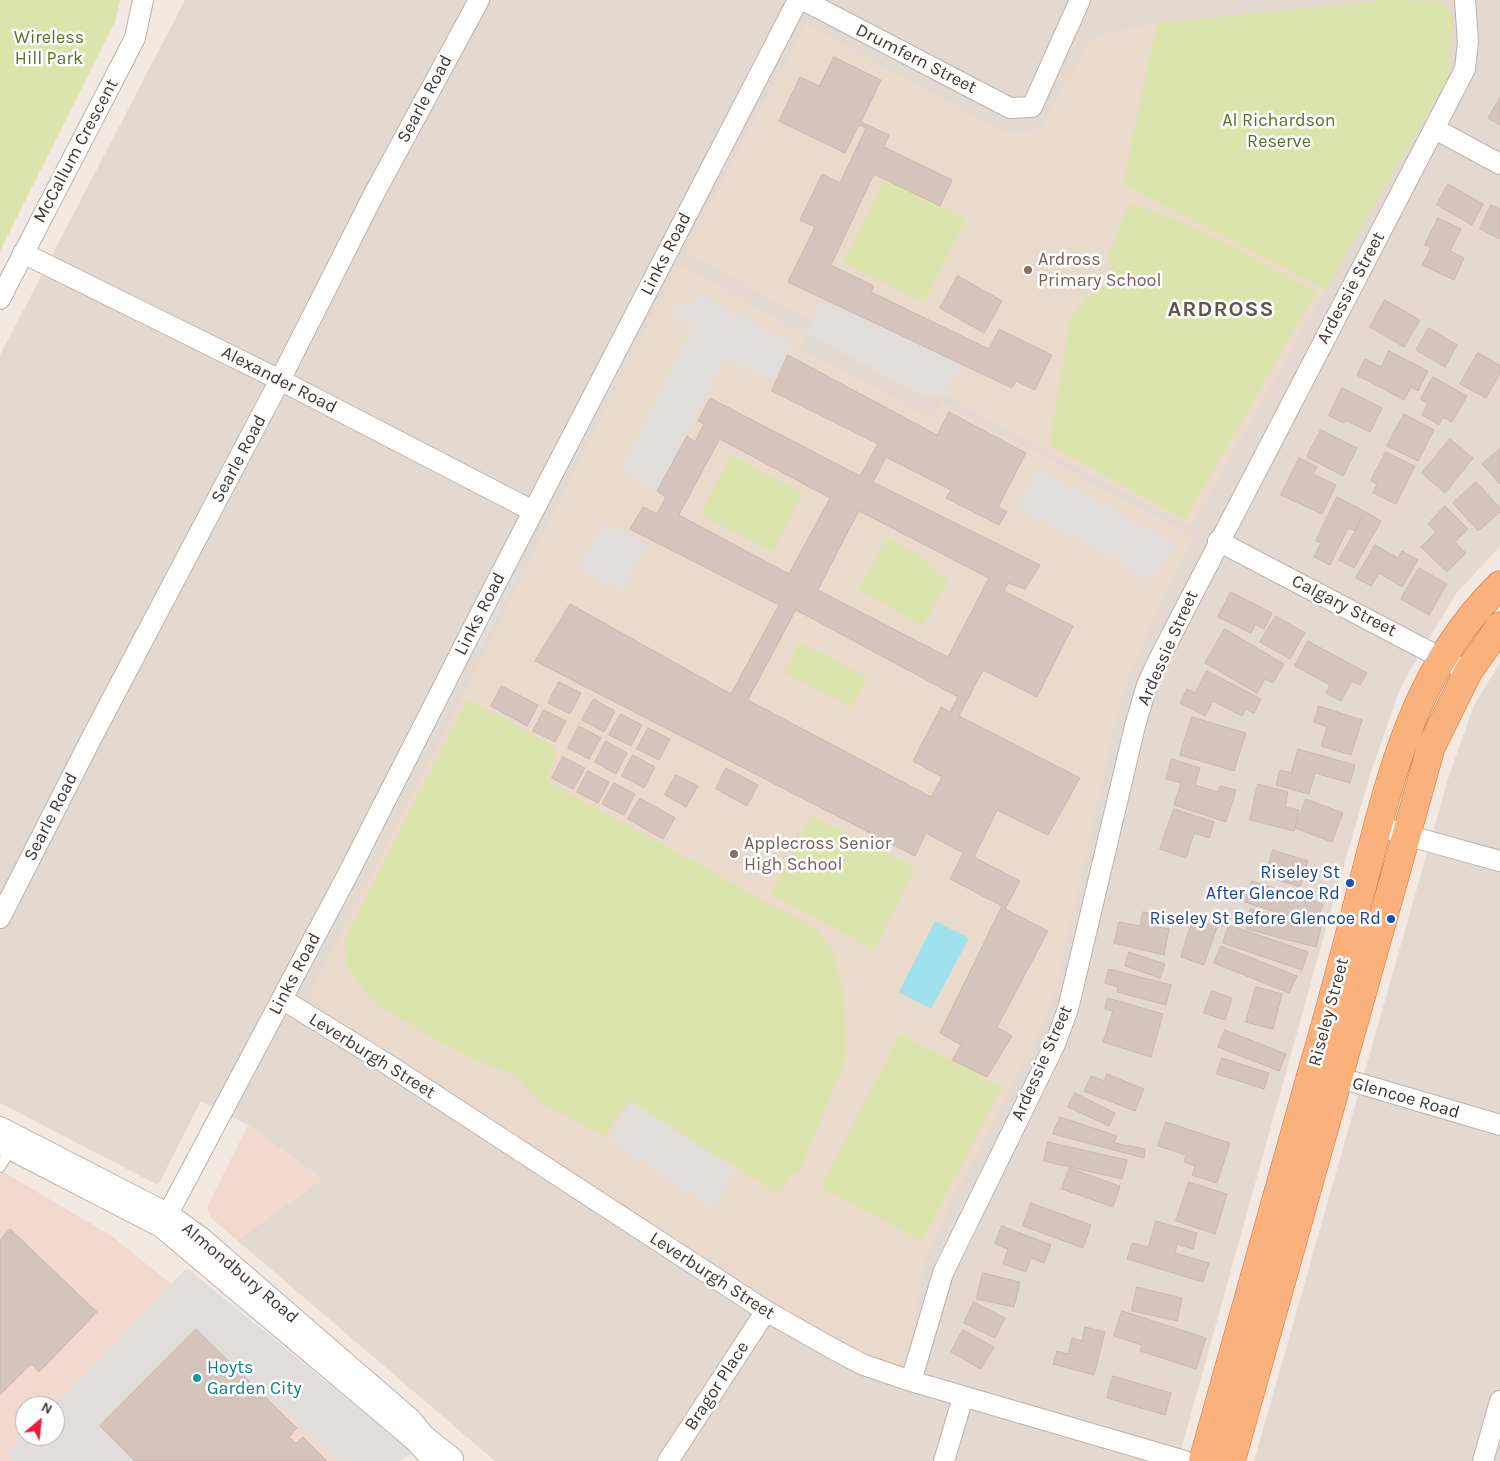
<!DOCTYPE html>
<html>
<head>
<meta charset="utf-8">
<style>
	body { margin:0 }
	#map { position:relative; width:1500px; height:1461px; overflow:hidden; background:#f1e9e2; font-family:Karla,sans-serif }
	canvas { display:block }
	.north { position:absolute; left:15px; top:1396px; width:50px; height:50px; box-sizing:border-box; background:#fff; border:1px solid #b3afad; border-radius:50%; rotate:28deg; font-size:14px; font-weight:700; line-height:20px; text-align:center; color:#423833 }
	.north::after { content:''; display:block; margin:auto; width:18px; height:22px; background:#f21830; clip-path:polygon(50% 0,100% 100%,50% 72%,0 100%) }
</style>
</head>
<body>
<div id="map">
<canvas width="1500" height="1461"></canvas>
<div class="north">N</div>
</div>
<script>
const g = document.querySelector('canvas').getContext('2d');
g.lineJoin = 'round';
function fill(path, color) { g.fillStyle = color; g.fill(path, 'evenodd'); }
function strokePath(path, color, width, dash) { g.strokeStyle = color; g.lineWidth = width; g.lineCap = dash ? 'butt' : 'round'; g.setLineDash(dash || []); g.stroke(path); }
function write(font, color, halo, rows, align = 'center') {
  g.font = font + ' Karla,sans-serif'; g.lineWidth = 5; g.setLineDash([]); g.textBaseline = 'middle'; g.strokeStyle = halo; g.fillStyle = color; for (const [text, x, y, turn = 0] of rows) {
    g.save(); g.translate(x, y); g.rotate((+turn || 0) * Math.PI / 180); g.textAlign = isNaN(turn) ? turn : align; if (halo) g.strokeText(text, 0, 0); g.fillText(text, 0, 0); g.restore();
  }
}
fill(new Path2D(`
	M185,0h1315v547l-43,45 -51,85 -8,17 -28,81 -37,128 -155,558h-683l-258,-221 85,-61 -74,-54 -47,-24 -43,84 -158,-82v-748z
	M1500,663v798h-246l194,-682 26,-74z`), '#e4d9d1');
fill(new Path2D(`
	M248,1125l74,54 -85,61 -27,-23 -3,-10z
	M0,1170l112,66 276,225h-388zM25,1406h30v30h-30z`), '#f3d9cd');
fill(new Path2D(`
	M1385,0l59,1 9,19 -10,62 -252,445 -168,-88 -338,-188 120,-227 195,106 25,4 15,-6 53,-92 64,-13z
	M678,263l128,73 -6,12 134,72 8,-18 251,135 -30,59 -41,99 -68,300 -22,54 -80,150 -28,65 -15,85 -11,15 -15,4 -19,-3 -544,-351 -10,-20 145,-281z`), '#eadacc');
fill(new Path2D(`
	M0,0h120l-5,22 -115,229z
	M1385,0l59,1 9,19 -5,58 -123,212 -202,-106 34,-161z
	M884,179l82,40 -42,84 -81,-40z
	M1129,204c67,18 127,54 187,88l-131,228 -136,-75 22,-129 17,-20 28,-16 -8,-23z
	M730,455l72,38 -29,58 -73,-37z
	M887,538l40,22 5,10 16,10 -26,46 -64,-37z
	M800,642l67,36 -16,29 -67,-35z
	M467,699l91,49 -11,33 273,150 13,22 11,42 2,39 -1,27 -46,111 -9,5 -12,17 -149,-94 -25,37 -64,-35 -27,-28 -31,-11 -57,-29 -52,-32 -26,-36 -3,-27z
	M811,815l104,53 -41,81 -104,-54z
	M900,1034l102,53 -80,154 -101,-53z`), '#dae4ac');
fill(new Path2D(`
	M698,295l94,48 -20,37 -46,-22 -69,133 -37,-19 74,-146 -22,-11 7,-15 11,5z
	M828,299l134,65 -10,20 -21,16 -126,-67 12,-26z
	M634,329l1,16 -64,122 -16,11z
	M1038,470l136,73 -20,38 -136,-73z
	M603,522l43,22 -24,47 -43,-23z
	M520,553l2,15 -45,87 -13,5z
	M462,665l4,10 -44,85 -13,6z
	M399,788l1,13 -77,149 -14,8z
	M631,1102l104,68 -24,37 -104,-68z
	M1020,1109l-101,231 -5,-7 26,-85 70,-135z
	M187,1268l226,185 -13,8h-64l-140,-132 -96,97 35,35h-122l-7,-7 19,-19 30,1v-30h-2z`), '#e1dddb');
fill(new Path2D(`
	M935,921l34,17 -38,71 -32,-17z`), '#9fe1ed');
const building = new Path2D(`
	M834,57l47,23 -20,42 28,13 -5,12 68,33 -12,26 -66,-32 -43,91 43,21 -3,6 118,57 10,-20 53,26 -17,35 -19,-9 -4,7 -224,-106 27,-55 -15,-7 22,-46 18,9 26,-55 -7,-3 -14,28 -66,-32 21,-44 19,9z
	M1500,98v27l-12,-7z
	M1448,184l35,20 -11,21 -35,-20z
	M1491,205l9,4v30l-20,-10z
	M1438,218l23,11 -11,22 14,7 -10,22 -32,-15 9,-17 -6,-3z
	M958,276l44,25 -18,32 -44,-25z
	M1385,300l35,20 -16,27 -34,-20z
	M1429,328l28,17 -12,22 -29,-17z
	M1389,351l39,20 -10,20 -7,-4 -7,13 -47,-25 8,-16 16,8z
	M1478,353l22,12v8l-14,25 -26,-14z
	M788,355l149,80 12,-23 77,41 -28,54 9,5 -8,13 -53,-27 5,-8 -65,-33 -13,25 167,83 -15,24 -17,-6 -4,8 69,35 -36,71 -54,-27 -24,46 121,62 -32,57 -51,-25 -23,47 46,24 -15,28 43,22 -51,96 15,9 -25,41 -35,-17 9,-15 -21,-12 62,-127 -52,-27 13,-26 -37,-20 -11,23 -380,-195 35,-57 161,90 48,-89 -149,-76 13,-22 14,7 9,-17 -9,-6 30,-55 8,6 9,-18 -6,-3 12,-23 150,78 18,-32 -106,-53zM720,439l110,59 -41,76 -110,-59zM859,511l130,67 -41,79 -130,-67zM796,610l162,87 -8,15 -9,-5 -28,54 29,16 -11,20 -183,-97z
	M1433,377l34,19 -15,26 -9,-5 -4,8 -17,-10 6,-12 -7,-4z
	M1342,388l40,20 -12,24 -24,-12 -2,3 -15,-7z
	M1404,414l30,16 -16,31 -31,-15z
	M1321,430l36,18 -14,28 -36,-19z
	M1450,439l23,19 -28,35 -23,-20z
	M1500,449v35l-18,-20z
	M1386,452l29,14 -19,38 -23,-11 4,-9 -6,-3z
	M1299,458l18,9 -4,7 23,11 -14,29 -41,-19z
	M1476,482l24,26v4l-22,19 -25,-28z
	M1337,497l27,14 -9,20 -7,-3 -18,37 -16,-8 7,-14 -5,-2z
	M1445,506l23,23 -13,13 11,11 -19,19 -26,-25 15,-15 -8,-8z
	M1366,512l15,9 -27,47 -15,-8z
	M1375,545l23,13 4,-7 16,9 -16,27 -23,-14 -8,13 -15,-8z
	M1419,568l28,16 -18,31 -28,-16z
	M1231,592l41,21 -8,16 -9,-5 -4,9 -33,-16z
	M1276,616l29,17 -15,26 -30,-17z
	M1225,629l59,35 -11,19 -8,-4 -8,14 -52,-30z
	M1308,641l59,32 -7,12 -8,-4 -11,20 -15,-8 4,-8 -35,-19z
	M1207,671l54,28 -7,14 -8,-4 -4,7 -29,-15 -8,15 -25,-13 7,-14 8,4z
	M559,682l22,11 -11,21 -22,-11z
	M502,686l36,19 -11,21 -36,-20z
	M594,699l21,12 -11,21 -22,-12z
	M1319,706l43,14 -11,35 -30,-9 6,-19 -13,-5z
	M544,710l22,11 -11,21 -22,-11z
	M621,714l21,11 -11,21 -22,-11z
	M1192,717l54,16 -12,38 -54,-16z
	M579,726l22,12 -12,21 -21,-11z
	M648,728l22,11 -11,21 -22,-11z
	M606,741l21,12 -11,21 -21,-12z
	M1298,749l57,16 -5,18 -35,-10 -6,21 -33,-9 4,-15 11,3z
	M633,755l22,12 -11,21 -22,-12z
	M563,757l22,11 -12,21 -21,-11z
	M1172,759l28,9 -5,17 23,7 2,-6 16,4 -10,32 -52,-17 7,-22 -15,-4z
	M726,768l32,17 -11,21 -31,-17z
	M588,771l21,11 -11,21 -21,-11z
	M676,775l22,11 -12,21 -21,-12z
	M614,783l21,11 -11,21 -22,-11z
	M1258,784l30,8 -3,15 14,3 -5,21 -44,-11z
	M640,798l35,20 -12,21 -35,-20z
	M1306,799l37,14 -11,29 -37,-14z
	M1174,809l40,13 -5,16 -15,-5 -8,25 -26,-9z
	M1273,850l35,11 -8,26 -35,-11z
	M1252,881l71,23 -7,21 -71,-23z
	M1251,909l70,18 -5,20 -70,-18z
	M1143,912l15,3 -3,11 14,3 -5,26 -50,-12 5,-21 21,4z
	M1193,919l24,8 -13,38 -23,-8z
	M1229,925l79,27 -6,18 -79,-27z
	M1221,946l76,30 -8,17 -75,-30z
	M1129,952l36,12 -5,14 -35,-12z
	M1109,969l62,16 -5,20 -49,-13 1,-5 -13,-4z
	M1256,987l26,7 -9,35 -27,-7z
	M1212,991l20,7 -7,22 -21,-7z
	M1108,998l55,16 -12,43 -48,-15 10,-31 -8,-2z
	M1225,1030l61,24 -7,17 -61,-24z
	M1222,1058l47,15 -5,16 -47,-15z
	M1107,1074l37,15 -9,22 -51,-20 7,-15 13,5z
	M1075,1093l40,20 -6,13 -41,-19z
	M1060,1117l57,19 -3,7 31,6 -1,9 -91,-24z
	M1166,1122l64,21 -13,40 -25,-8 3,-9 -11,-4 2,-7 -28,-9z
	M1048,1142l79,18 -5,19 -78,-18z
	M1069,1168l51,18 -7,21 -51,-18z
	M1189,1182l38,12 -12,40 -39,-13z
	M1031,1203l60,22 -8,23 -60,-22z
	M1156,1221l41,12 -4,16 -16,-5 -2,9 34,10 -6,19 -76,-23 5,-16 16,4z
	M1002,1226l49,19 -7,18 -13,-5 -5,14 -23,-8 5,-15 -13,-5z
	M10,1229l87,83 -58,60 -8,-8 -31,31v-155z
	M983,1273l37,9 -6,25 -37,-8z
	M1137,1287l45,11 -5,23 -45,-10z
	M974,1302l31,16 -10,20 -31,-15z
	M1122,1311l84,27 -10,31 -56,-18 2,-6 -28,-9z
	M1085,1327l20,5 -11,43 -41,-11 4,-13 11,3 4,-16 10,3z
	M196,1329l101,99 -8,9 7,6 7,-6 24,24h-192l-35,-35z
	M963,1330l31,17 -13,22 -30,-17z
	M1113,1376l58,17 -6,22 -58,-17z`);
fill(building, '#d5c4bb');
strokePath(building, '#ccb7ac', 1);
const service = new Path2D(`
	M0,1167l12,-21`);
const minor = new Path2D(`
	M803,0l207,108 22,-1 48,-107
	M1435,129l65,35
	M23,253l257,127 253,131
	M0,299l135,-261 8,-38
	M1218,541l250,131
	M1378,823l17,9 105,29
	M0,918l91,-179 189,-359 94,-186 105,-194
	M282,999l102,63 382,249 69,39 29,15 47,16 274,80
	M1327,1074l173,51
	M0,1127l169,87 33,24 209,181 13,16 29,23
	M0,1144l161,83 254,214 18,20
	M161,1227l187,-353 144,-283 306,-591
	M911,1381l32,-108 112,-229 13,-35 67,-283 12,-41 13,-28 305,-588 3,-27 -3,-42
	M668,1461l98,-150
	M944,1461l19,-64
	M1483,1461l17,-60`);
const trunk = new Path2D(`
	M1203,1461c36,-131 74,-262 110,-393 18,-61 34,-123 50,-185 28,-110 53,-216 137,-298
	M1231,1461l200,-714 37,-75 32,-46`);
strokePath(service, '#beb1a9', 12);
strokePath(minor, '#beb1a9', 22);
strokePath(trunk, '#d77236', 29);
strokePath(service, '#fff', 10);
strokePath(minor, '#fff', 20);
strokePath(trunk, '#fab17c', 28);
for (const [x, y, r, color] of [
	[1028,270,5,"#8d6e63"],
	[734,854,5,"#8d6e63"],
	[1350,883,5,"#1a4fb4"],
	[1391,919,5,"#1a4fb4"],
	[197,1378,5,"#0f9aa8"]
]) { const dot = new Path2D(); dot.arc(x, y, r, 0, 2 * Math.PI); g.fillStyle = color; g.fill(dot); strokePath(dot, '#fff', 2); }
write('18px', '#577129', '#fff', [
	["Wireless",49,38],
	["Hill Park",49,59],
	["Al Richardson",1279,121],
	["Reserve",1279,142]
]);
write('18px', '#423833', '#fff', [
	["Drumfern Street",916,59,27],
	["Searle Road",425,99,-62],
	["McCallum Crescent",76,151,-62],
	["Links Road",666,254,-63],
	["Ardessie Street",1351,288,-62],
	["Alexander Road",279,380,27],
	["Searle Road",239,459,-62],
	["Calgary Street",1344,606,27],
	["Links Road",480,614,-63],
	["Ardessie Street",1168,648,-66],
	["Searle Road",51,817,-63],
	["Links Road",295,974,-62],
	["Riseley Street",1329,1012,-75],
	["Leverburgh Street",372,1056,32],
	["Ardessie Street",1042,1063,-66],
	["Glencoe Road",1406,1098,16],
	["Almondbury Road",240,1273,40],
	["Leverburgh Street",712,1276,33],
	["Bragor Place",717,1386,-57]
]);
write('18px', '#785e54', '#fff', [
	["Ardross",1038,260],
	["Primary School",1038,281],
	["Applecross Senior",744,844],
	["High School",744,865]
], 'left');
write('18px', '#164399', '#fff', [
	["Riseley St",1340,873],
	["After Glencoe Rd",1340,894],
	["Riseley St Before Glencoe Rd",1381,919]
], 'right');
write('18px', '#0d838f', '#fff', [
	["Hoyts",207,1368],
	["Garden City",207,1389]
], 'left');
g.letterSpacing = '1px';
write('bold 22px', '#64534b', '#fff', [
	["ARDROSS",1221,310]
]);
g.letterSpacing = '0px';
</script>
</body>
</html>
